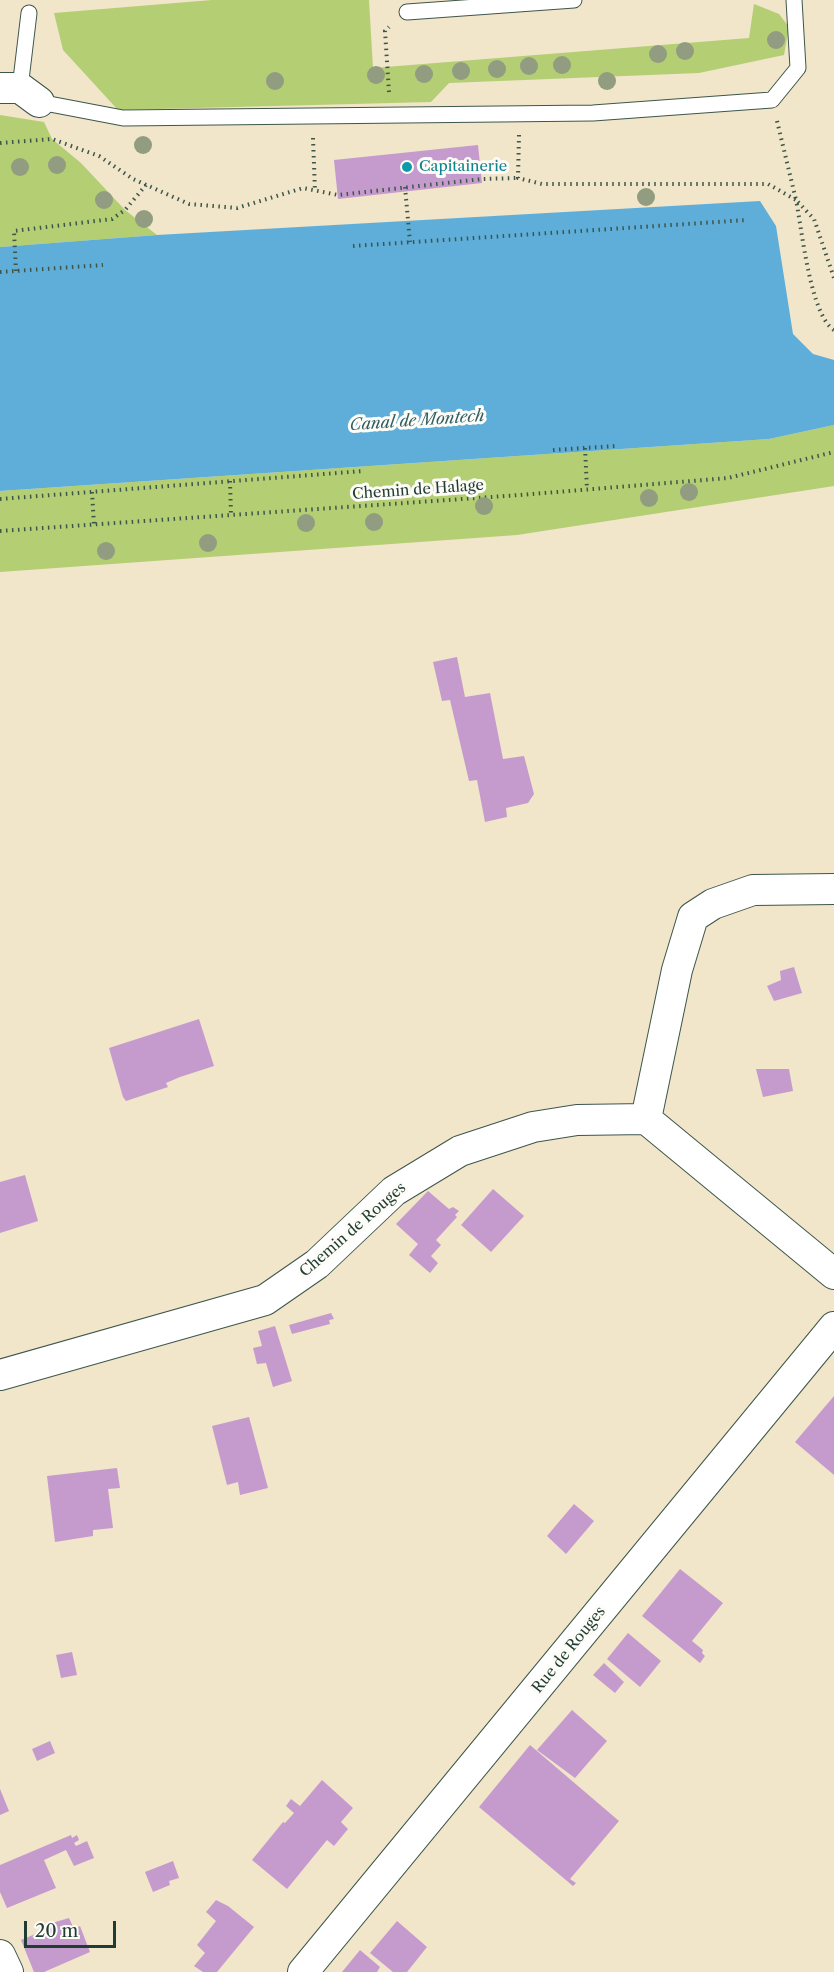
<!DOCTYPE html>
<html>
<head>
<meta charset="utf-8">
<style>
	body { margin:0 }
	#map { position:relative; width:834px; height:1972px; overflow:hidden; background:#f1e5ca; font-family:"Libre Caslon Text",serif }
	canvas { display:block }
	.scale { position:absolute; left:24px; top:1921px; width:92px; height:27px; box-sizing:border-box; border:3px solid #1f3d34; border-top:0; padding-left:8px; font-size:18px; line-height:21px; white-space:nowrap; color:#1f3d34; -webkit-text-stroke:4px #fdfcf7; paint-order:stroke }
</style>
</head>
<body>
<div id="map">
<canvas width="834" height="1972"></canvas>
<div class="scale">20 m</div>
</div>
<script>
const g = document.querySelector('canvas').getContext('2d');
g.lineJoin = 'round';
function fill(path, color) { g.fillStyle = color; g.fill(path, 'evenodd'); }
function strokePath(path, color, width, dash) { g.strokeStyle = color; g.lineWidth = width; g.lineCap = dash ? 'butt' : 'round'; g.setLineDash(dash || []); g.stroke(path); }
function write(font, color, halo, rows, align = 'center') {
  g.font = font + ' "Libre Caslon Text",serif'; g.lineWidth = 6; g.setLineDash([]); g.textBaseline = 'middle'; g.strokeStyle = halo; g.fillStyle = color; for (const [text, x, y, turn = 0] of rows) {
    g.save(); g.translate(x, y); g.rotate((+turn || 0) * Math.PI / 180); g.textAlign = isNaN(turn) ? turn : align; if (halo) g.strokeText(text, 0, 0); g.fillText(text, 0, 0); g.restore();
  }
}
fill(new Path2D(`
	M212,0h157l4,68 376,-30 5,-34 25,10 10,13 -5,28 -85,18 -250,10 -18,19 -313,8 -55,-60 -9,-37z
	M0,115l44,7 8,17 29,24 44,47 32,25 -157,12z
	M834,425v61l-317,49 -517,37v-81l769,-52z`), '#b4ce74');
fill(new Path2D(`
	M760,201l16,25 17,108 20,20 21,6v65l-65,14 -769,52v-244l157,-12z`), '#5faed9');
fill(new Path2D(`
	M478,145l4,38 -144,16 -4,-39z
	M457,657l8,40 25,-4 13,66 21,-3 10,38 -6,9 -22,5 1,9 -22,5 -8,-42 -8,1 -19,-81 -8,1 -9,-39z
	M794,967l8,26 -28,8 -7,-15 14,-6 -1,-9z
	M199,1019l15,47 -34,11 -14,6 2,4 -42,14 -3,-4 -14,-49z
	M756,1069h33l4,22 -30,6z
	M25,1175l13,46 -38,12v-51z
	M493,1189l31,27 -33,36 -30,-27z
	M428,1191l21,18 4,-2 6,4 -4,4 2,2 -21,23 5,5 -10,11 7,7 -8,10 -21,-18 9,-11 -22,-20z
	M331,1313l3,6 -5,1 1,4 -38,10 -3,-9z
	M275,1326l17,55 -19,6 -7,-24 -9,1 -4,-16 9,-2 -4,-15z
	M834,1396v79l-39,-33z
	M249,1417l19,71 -28,7 -2,-13 -11,3 -15,-59z
	M117,1468l3,20 -12,1 5,39 -20,2v6l-38,6 -8,-66z
	M574,1504l20,17 -28,33 -19,-18z
	M680,1569l43,34 -31,38 11,9 -1,3 3,3 -5,7 -58,-47z
	M628,1633l33,28 -21,26 -33,-28z
	M72,1652l5,23 -16,3 -5,-23z
	M604,1663l20,19 -9,11 -22,-18z
	M572,1710l35,31 -32,37 -38,-28z
	M50,1741l5,12 -18,8 -5,-12z
	M530,1745l89,76 -49,58 6,4 -3,3 -94,-79z
	M322,1780l31,28 -12,14 7,7 -14,17 -7,-6 -40,49 -35,-29 31,-38 2,1 9,-10 -8,-7 5,-7 9,7z
	M0,1789l9,22 -9,4z
	M71,1835l1,3 5,-3 2,5 -5,3 2,3 11,-5 7,17 -20,8 -8,-16 -22,10 12,28 -49,20 -7,-16v-27z
	M173,1861l6,17 -10,3 1,4 -17,7 -8,-20z
	M216,1900l12,6 26,21 -37,45h-14l-9,-6 11,-13 -8,-8 19,-24 -10,-9z
	M69,1918l5,11 6,-3 10,26 -46,20h-10l-13,-32 31,-13v-4z
	M397,1921l30,26 -20,25h-14l-23,-19z
	M360,1950l20,17 -3,5h-35z`), '#c59bce');
const service = new Path2D(`
	M407,12l167,-12
	M20,88l9,-75
	M39,102l84,16 470,-5 179,-13 26,-32 -4,-68`);
const minor = new Path2D(`
	M0,88h20l19,14
	M646,1119l31,-149 16,-53 20,-13 40,-14 81,-1
	M0,1375l265,-75 52,-36 77,-73 66,-40 73,-24 44,-7 69,-1 188,155
	M0,1955l8,17
	M303,1972l531,-645`);
strokePath(service, '#3e564a', 17);
strokePath(minor, '#3e564a', 32);
strokePath(new Path2D(`
	M389,92l-4,-61 4,-4
	M777,121l19,79 18,19 20,59
	M519,135l-1,43 24,6h226l28,16c6,29 14,115 38,130
	M313,138l2,53
	M0,143l52,-4 47,17 34,23 56,25 48,4 66,-20 35,7 144,-16 36,-1
	M405,187l5,55
	M353,246l394,-26
	M16,271l-2,-40 98,-12 13,-9 21,-25
	M0,272l103,-7
	M585,448l2,41
	M553,450l62,-4
	M230,481l1,34
	M92,492l2,33
	M0,499l363,-28
	M0,531l520,-36 208,-17 106,-26`), '#3e564a', 4, [1.5, 4.5]);
strokePath(service, '#fff', 15);
strokePath(minor, '#fff', 30);
g.fillStyle = '#929c80';
for (const [x, y] of [
	[776,40],
	[685,51],
	[658,54],
	[562,65],
	[529,66],
	[497,69],
	[461,71],
	[424,74],
	[376,75],
	[275,81],
	[607,81],
	[143,145],
	[57,165],
	[20,167],
	[646,197],
	[104,200],
	[144,219],
	[689,492],
	[649,498],
	[484,506],
	[374,522],
	[306,523],
	[208,543],
	[106,551]
]) { g.beginPath(); g.arc(x, y, 9, 0, 2 * Math.PI); g.fill(); }
for (const [x, y, r, color] of [
	[407,167,6,"#0f9aa8"]
]) { const dot = new Path2D(); dot.arc(x, y, r, 0, 2 * Math.PI); g.fillStyle = color; g.fill(dot); strokePath(dot, '#fdfcf7', 2); }
write('15px', '#0d838f', '#fdfcf7', [
	["Capitainerie",419,167]
], 'left');
write('15px', '#1f3d34', '#fdfcf7', [
	["Chemin de Halage",418,490,-4],
	["Chemin de Rouges",353,1230,-41],
	["Rue de Rouges",569,1650,-51]
]);
write('italic 16px', '#325f66', '#fdfcf7', [
	["Canal de Montech",417,421,-4]
]);
</script>
</body>
</html>
